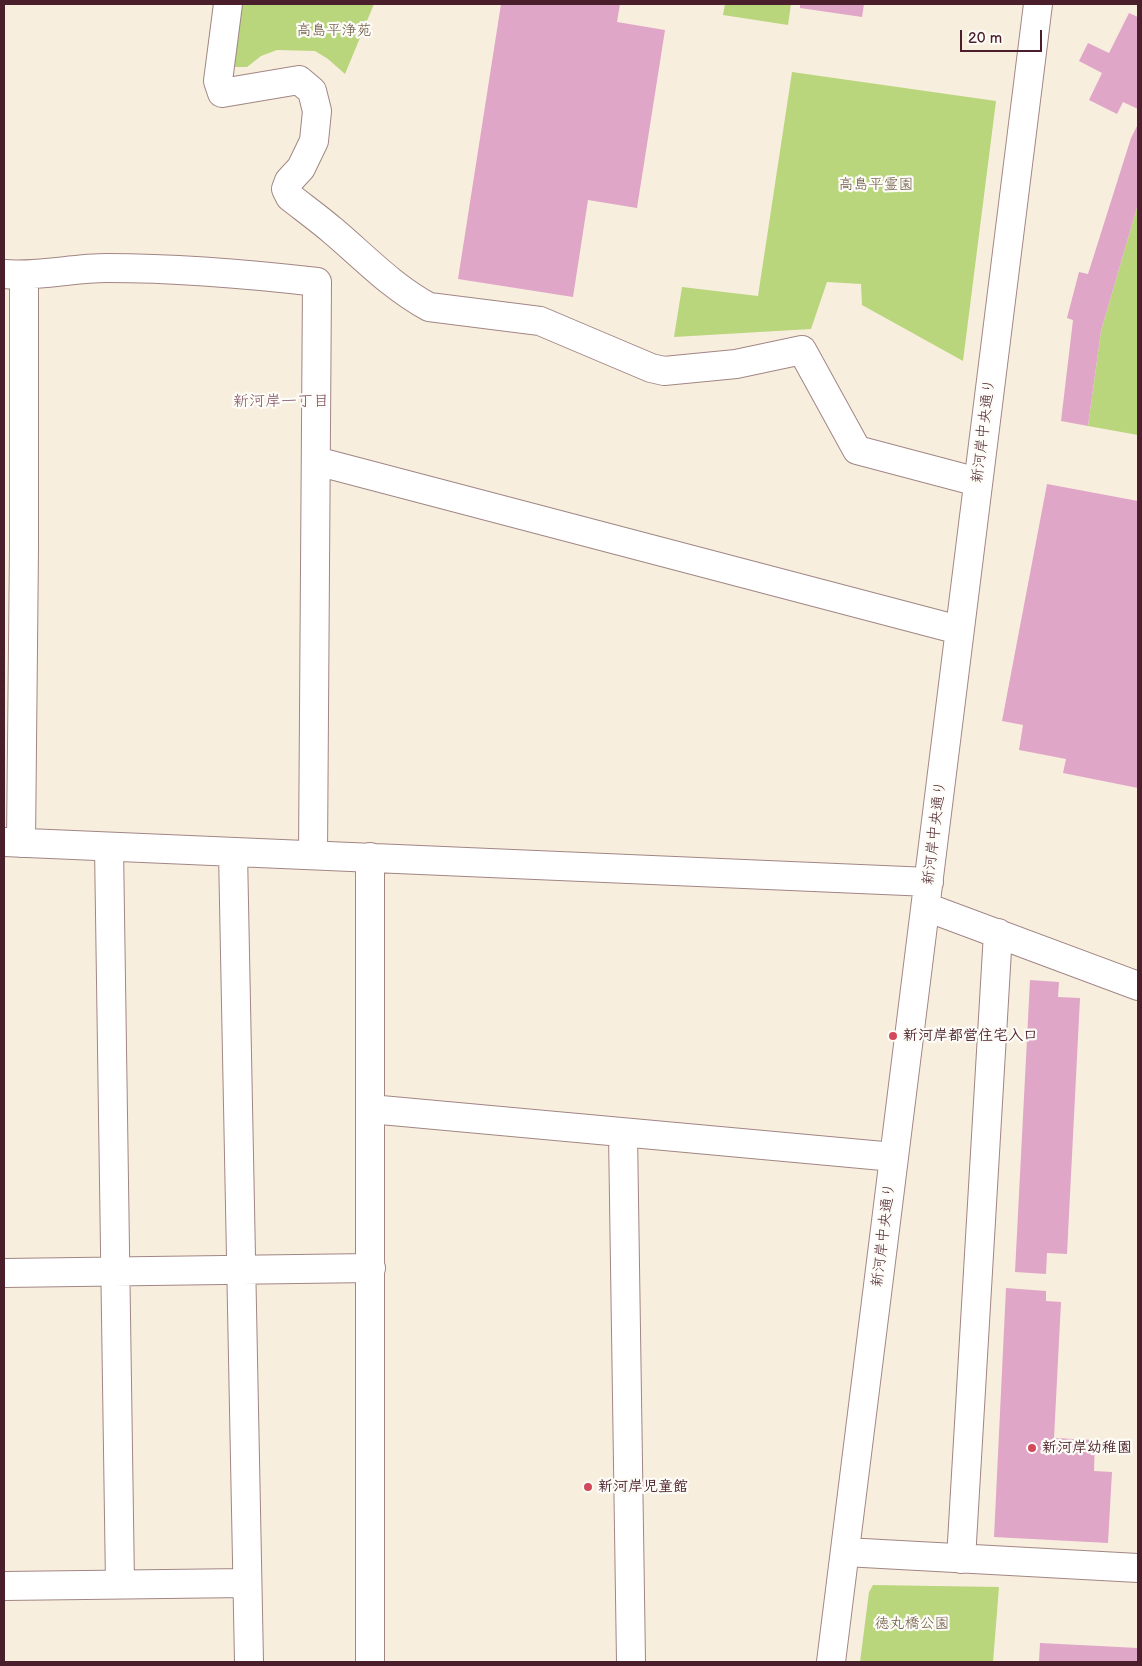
<!DOCTYPE html>
<html>
<head>
<meta charset="utf-8">
<style>
	body { margin:0 }
	#map { position:relative; width:1142px; height:1666px; overflow:hidden; background:#f8eede; font-family:"Balsamiq Sans",sans-serif }
	canvas { display:block }
	.frame { position:absolute; inset:0; border:5px solid #4a1f2b; pointer-events:none }
	.scale { position:absolute; left:960px; top:30px; width:82px; height:22px; box-sizing:border-box; border:2px solid #4a1f2b; border-top:0; padding-left:6px; font-size:15px; line-height:18px; white-space:nowrap; color:#4a1f2b; -webkit-text-stroke:4px #fdfcf7; paint-order:stroke }
</style>
</head>
<body>
<div id="map">
<canvas width="1142" height="1666"></canvas>
<div class="frame"></div>
<div class="scale">20 m</div>
</div>
<script>
const g = document.querySelector('canvas').getContext('2d');
g.lineJoin = 'round';
function fill(path, color) { g.fillStyle = color; g.fill(path, 'evenodd'); }
function strokePath(path, color, width, dash) { g.strokeStyle = color; g.lineWidth = width; g.lineCap = dash ? 'butt' : 'round'; g.setLineDash(dash || []); g.stroke(path); }
function write(font, color, halo, rows, align = 'center') {
  g.font = font + ' "Balsamiq Sans","Klee One",sans-serif'; g.lineWidth = 4.5; g.setLineDash([]); g.textBaseline = 'middle'; g.strokeStyle = halo; g.fillStyle = color; for (const [text, x, y, turn = 0] of rows) {
    g.save(); g.translate(x, y); g.rotate((+turn || 0) * Math.PI / 180); g.textAlign = isNaN(turn) ? turn : align; if (halo) g.strokeText(text, 0, 0); g.fillText(text, 0, 0); g.restore();
  }
}
fill(new Path2D(`
	M235,4h139l-29,70 -17,-15 -13,-8 -38,-1 -16,6 -14,11h-19z
	M725,4h66l-3,21 -65,-10z
	M792,72l204,29 -33,260 -101,-56 -1,-21 -34,-2 -16,47 -137,8 8,-50 76,9z
	M1138,204v231l-50,-9 13,-95z
	M873,1585l126,2 -6,75h-133l9,-70z`), '#b9d67c');
fill(new Path2D(`
	M501,4h119l-3,18 48,8 -28,178 -49,-8 -15,97 -115,-18z
	M800,4h64l-2,13 -62,-9z
	M1129,13l9,4v92l-15,-7 -6,12 -28,-14 13,-27 -23,-12 9,-18 21,10z
	M1138,124v80l-37,127 -13,95 -27,-5 12,-101 -6,-2 12,-46 9,2 43,-136z
	M1047,484l91,17v287l-75,-15 3,-14 -47,-9 4,-25 -21,-4z
	M1030,980l29,2 -1,15 22,1 -13,256 -20,-1 -1,21 -31,-2z
	M1006,1288l40,3v10l15,1 -7,136 41,2 -1,31 18,1 -4,71 -114,-6z
	M1040,1643l98,5v14h-99z`), '#e0a6c7');
const minor = new Path2D(`
	M228,4l-10,77 4,12 77,-13 13,11 5,20 -3,30 -13,27 -12,13 -3,8 4,8c14,11 29,22 42,33 32,27 60,57 97,77l111,14 111,47 13,3 72,-7 66,-14 55,100 121,32
	M4,274c35,3 68,-6 103,-6 70,0 141,6 210,14l-4,573
	M316,461l643,169
	M4,842l925,40
	M21,843l3,-295v-273
	M109,847l11,737
	M233,852l16,810
	M370,857v805
	M926,907l212,79
	M370,1109l524,48
	M623,1133l8,529
	M4,1273l367,-5
	M845,1552l293,16
	M961,1559l37,-626
	M4,1586l242,-3
	M831,1662l207,-1658`);
strokePath(minor, '#a18684', 30);
strokePath(minor, '#fff', 28);
for (const [x, y, r, color] of [
	[893,1036,5,"#d1495b"],
	[1032,1448,5,"#d1495b"],
	[588,1487,5,"#d1495b"]
]) { const dot = new Path2D(); dot.arc(x, y, r, 0, 2 * Math.PI); g.fillStyle = color; g.fill(dot); strokePath(dot, '#fdfcf7', 2); }
write('15px', '#6b5643', '#fdfcf7', [
	["高島平浄苑",334,31],
	["高島平霊園",876,185],
	["徳丸橋公園",912,1624]
]);
write('15px', '#4a1f2b', '#fdfcf7', [
	["新河岸中央通り",984,431,-83],
	["新河岸中央通り",935,833,-83],
	["新河岸中央通り",884,1235,-83]
]);
write('bold 15px', '#4a1f2b', '#fdfcf7', [
	["新河岸都営住宅入口",903,1036],
	["新河岸幼稚園",1042,1448],
	["新河岸児童館",598,1487]
], 'left');
write('16px', '#7e4e62', '#fdfcf7', [
	["新河岸一丁目",281,402]
]);
</script>
</body>
</html>
